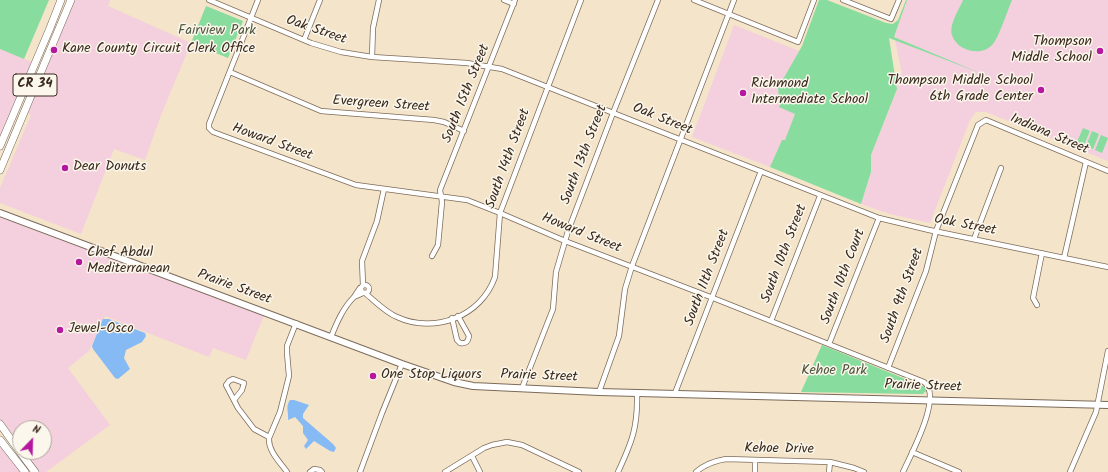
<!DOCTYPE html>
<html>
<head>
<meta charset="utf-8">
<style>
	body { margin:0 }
	#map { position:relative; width:1108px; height:472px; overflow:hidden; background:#f4e4c9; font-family:Kalam,sans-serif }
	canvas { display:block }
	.north { position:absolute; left:12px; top:420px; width:40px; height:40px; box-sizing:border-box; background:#fbf7ec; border:1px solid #aea59a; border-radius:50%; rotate:23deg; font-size:11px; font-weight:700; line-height:16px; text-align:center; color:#3b2a1e }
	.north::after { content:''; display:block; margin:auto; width:14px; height:18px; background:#b5179e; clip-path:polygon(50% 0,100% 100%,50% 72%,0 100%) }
</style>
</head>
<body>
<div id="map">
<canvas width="1108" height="472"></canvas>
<div class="north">N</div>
</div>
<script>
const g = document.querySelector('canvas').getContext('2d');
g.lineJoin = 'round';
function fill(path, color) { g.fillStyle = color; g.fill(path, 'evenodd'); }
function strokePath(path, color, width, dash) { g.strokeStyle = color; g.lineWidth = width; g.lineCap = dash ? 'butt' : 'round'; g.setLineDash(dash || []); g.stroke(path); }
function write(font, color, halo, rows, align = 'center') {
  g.font = font + ' Kalam,sans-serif'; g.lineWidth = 3; g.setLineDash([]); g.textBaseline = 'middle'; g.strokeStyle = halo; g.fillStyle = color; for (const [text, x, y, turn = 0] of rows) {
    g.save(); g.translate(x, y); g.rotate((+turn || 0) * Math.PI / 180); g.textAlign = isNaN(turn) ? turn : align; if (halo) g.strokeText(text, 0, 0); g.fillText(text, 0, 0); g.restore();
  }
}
fill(new Path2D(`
	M73,0h37l-2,6 83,37 -30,72 -16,45 -31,-11 -33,85 -81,-31v-15l31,-73 -4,-2z
	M907,0h201v161l-122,-49h-10l-6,8 -40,103 -40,-9 -29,-10 10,-32v-17l26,-65 -2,-15 7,-1 -7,-34 60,23 -61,-26z
	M734,25l65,26 -21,37 4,12 13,14 -10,27 -3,-1 -12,27 -78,-30z
	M0,49l34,14 -34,80z
	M0,217l265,96 -19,47 -33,-12 -4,9 -104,-41 -16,35 -21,17 42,57 -64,47h-9l-15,-20h22v-24h-24v21l-20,-28z
	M0,443l22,29h-22z`), '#f4cfde');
fill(new Path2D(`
	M0,0h49l-25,59 -24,-10z
	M819,0h8l59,23 7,1 5,-4 8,-20h1l-13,37 86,36 -91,-35 8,51 -26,66v17l-10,32 -91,-37 12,-27h3l10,-26 -16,-7 3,-7 -3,-2 -1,-10 24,-42z
	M963,0h49c-4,9 -14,40 -20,45 -11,12 -35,6 -40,-10 -3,-11 7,-25 11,-35z
	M206,6l37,15 -15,37 -37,-15z
	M1083,128l7,3 -6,14 -7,-3z
	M1092,131l7,3 -6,15 -7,-3z
	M1101,135l7,3 -6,15 -7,-3z
	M822,345l103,42 1,4 -3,3h-6l-116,-2z`), '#87dc9e');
fill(new Path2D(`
	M103,319h6l36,14 1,3 -4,6 -16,8 -2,8 6,11 -12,10 -3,-1 -22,-29 -1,-3z
	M290,400h4l15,5 -6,9v4l30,26 3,4 -2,4 -4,-1 -16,-10 -8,8 -2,-3 4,-6 -5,-7v-7l-8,-9 -7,3c1,-8 -3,-13 2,-20z`), '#85baf4');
const minor = new Path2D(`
	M209,0l102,43 30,9 31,5 95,6 35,6 377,149 50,12 179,37
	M258,0l-49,124v4l4,4 143,53 111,15 33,13 65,28 148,57 211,84c19,14 -13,72 -21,90
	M504,0l10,4
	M694,0l104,42 16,-42
	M843,0l48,19 8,-19
	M304,40l16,-40
	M372,57l1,-29 6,-28
	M230,72l91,39 113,9 10,2 20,9
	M974,239l27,-71
	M432,256l6,-11 4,-43 -2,-12 75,-190
	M1064,258l22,-96
	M361 289a4 4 0 1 1 8 0a4 4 0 1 1-8 0Z
	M363,285l-1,-24 15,-40 7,-32
	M360,288l-6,9 9,-4
	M365,293c10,8 20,19 32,24 37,17 84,0 98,-40l5,-64 81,-213
	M1037,305l-4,-7 9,-45
	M452,318l5,22 3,3c6,1 8,-1 9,-7l-11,-20
	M771,321l49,-125
	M331,337c6,-15 12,-29 23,-40
	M829,344l50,-126
	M888,368l38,-97 10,-40 42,-106 8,-5 122,51
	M522,388l31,-79 3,-37 12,-41 45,-118 45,-113
	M599,392l20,-56 6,-47 7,-23 102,-266
	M675,393l86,-222
	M234,400l8,-10 2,-7 -11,-4 -4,2 -3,4 12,23 16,21 15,8
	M912,452l47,20
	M472,456l8,16
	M287,472c-7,-10 -19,-21 -18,-34l11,-26 9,-36 -2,-23v-7l9,-23
	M310,472l4,-3 6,1 2,2
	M360,472l22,-59 20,-49
	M445,472l39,-24 8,-3 15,-3 15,3 57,27
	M618,472c14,-30 20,-45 19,-79
	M696,472c9,-8 18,-11 30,-13l104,3 24,6 10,4
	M755,472v-12
	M829,472l1,-10
	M1070,472l26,-60 12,-61`);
const tertiary = new Path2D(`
	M0,213l402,151 52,18 19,4 126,6 509,13`);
const primary = new Path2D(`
	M0,146l50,-118 11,-28
	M0,170l71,-170
	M0,424l20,28
	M0,440l25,32
	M20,452l15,20`);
strokePath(minor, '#7c6b5a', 6);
strokePath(tertiary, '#7c6b5a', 8);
strokePath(primary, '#7c6b5a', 8);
strokePath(minor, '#fff', 4.5);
strokePath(tertiary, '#fff', 6);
strokePath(primary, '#fff', 7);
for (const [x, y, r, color] of [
	[54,50,4,"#b5179e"],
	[1100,51,4,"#b5179e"],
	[1041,90,4,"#b5179e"],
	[743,93,4,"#b5179e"],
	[65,168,4,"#b5179e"],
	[79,262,4,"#b5179e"],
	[60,330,4,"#b5179e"],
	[373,376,4,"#b5179e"]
]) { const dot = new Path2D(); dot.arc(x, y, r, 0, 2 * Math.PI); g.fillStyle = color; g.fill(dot); strokePath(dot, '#fbf7ec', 1.5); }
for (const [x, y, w] of [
	[35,85,44]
]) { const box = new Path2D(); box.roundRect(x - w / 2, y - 11, w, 22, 3); g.fillStyle = '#fbf7ec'; g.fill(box); strokePath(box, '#3b2a1e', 1); }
write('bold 13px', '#3b2a1e', null, [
	["CR 34",35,85]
]);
write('14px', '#3b2a1e', '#fbf7ec', [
	["Oak Street",316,31,19],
	["South 15th Street",467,94,-68],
	["Evergreen Street",381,105,4],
	["Oak Street",662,120,22],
	["Indiana Street",1049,135,23],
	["Howard Street",272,143,20],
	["South 13th Street",585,155,-69],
	["South 14th Street",509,159,-70],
	["Oak Street",965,226,11],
	["Howard Street",581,234,22],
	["South 10th Street",785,254,-69],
	["South 10th Court",844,277,-69],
	["South 11th Street",708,278,-69],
	["Prairie Street",234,288,20],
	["South 9th Street",903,296,-70],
	["Prairie Street",539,377,2],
	["Prairie Street",923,387,2],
	["Kehoe Drive",779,450,1]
]);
write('14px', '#4e563e', '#fbf7ec', [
	["Fairview Park",217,32],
	["Kehoe Park",834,372]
]);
write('14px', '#3b2a1e', '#fbf7ec', [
	["Thompson",1092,43,"right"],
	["Middle School",1092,59,"right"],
	["Kane County Circuit Clerk Office",62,50],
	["Thompson Middle School",1033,82,"right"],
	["6th Grade Center",1033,98,"right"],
	["Richmond",751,85],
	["Intermediate School",751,101],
	["Dear Donuts",73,168],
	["Chef Abdul",87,254],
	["Mediterranean",87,270],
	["Jewel-Osco",68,330],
	["One Stop Liquors",381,376]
], 'left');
</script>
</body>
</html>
